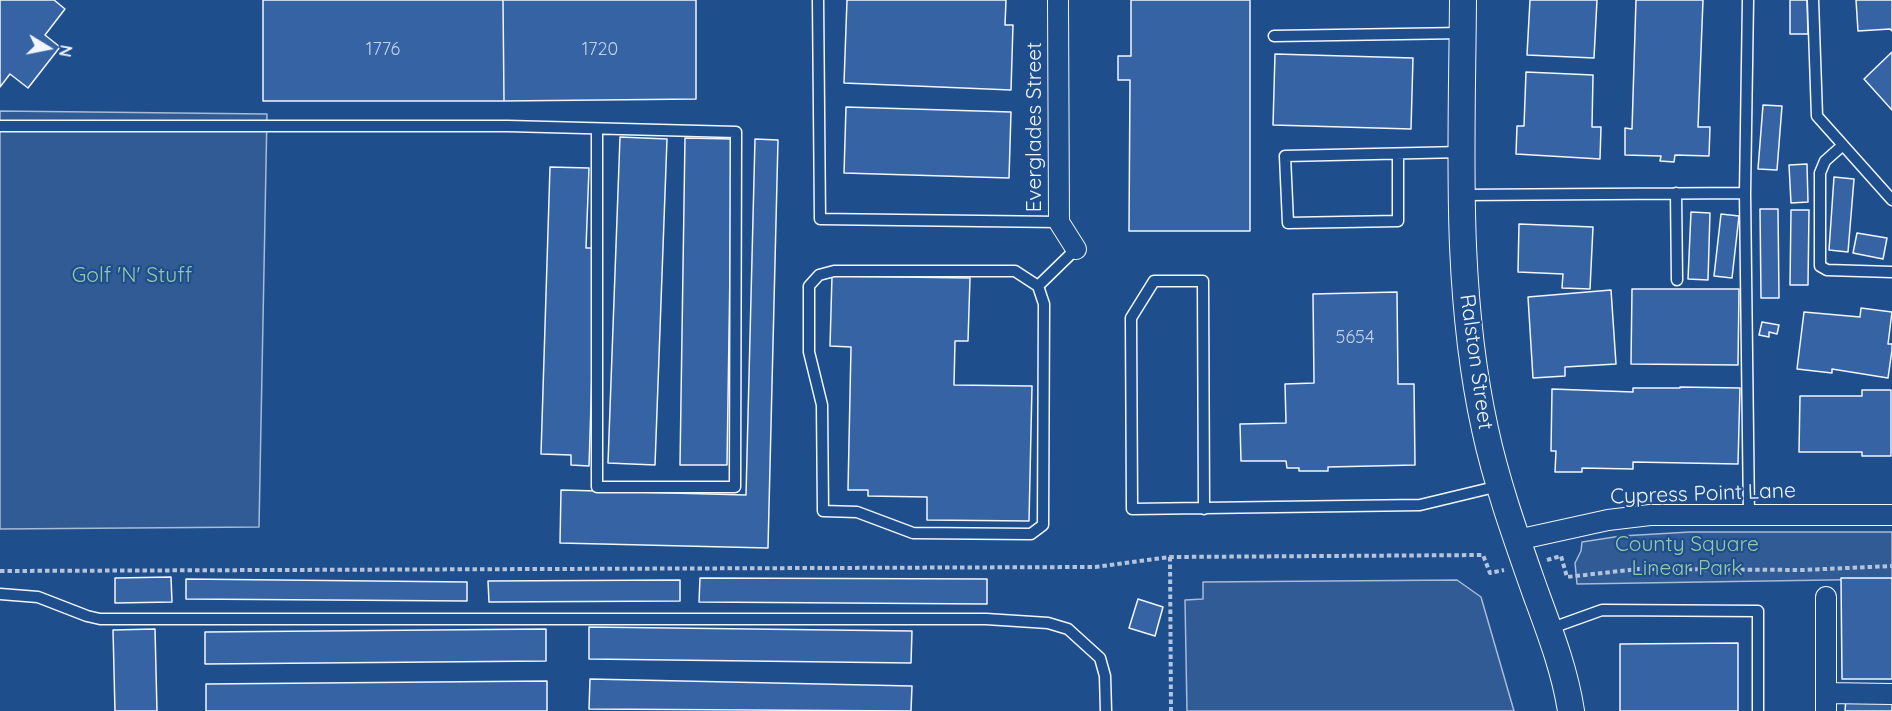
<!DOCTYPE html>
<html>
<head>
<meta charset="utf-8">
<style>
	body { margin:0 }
	#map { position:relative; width:1892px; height:711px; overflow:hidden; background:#1f4e8c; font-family:Quicksand,sans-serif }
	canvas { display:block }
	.north { position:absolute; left:18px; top:18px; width:60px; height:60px; -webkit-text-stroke:4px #1f4e8c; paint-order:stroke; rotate:100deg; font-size:16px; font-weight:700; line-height:24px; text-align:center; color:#f2f6ff }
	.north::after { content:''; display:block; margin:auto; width:21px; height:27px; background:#f2f6ff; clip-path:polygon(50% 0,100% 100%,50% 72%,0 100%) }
</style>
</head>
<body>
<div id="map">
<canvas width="1892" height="711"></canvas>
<div class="north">N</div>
</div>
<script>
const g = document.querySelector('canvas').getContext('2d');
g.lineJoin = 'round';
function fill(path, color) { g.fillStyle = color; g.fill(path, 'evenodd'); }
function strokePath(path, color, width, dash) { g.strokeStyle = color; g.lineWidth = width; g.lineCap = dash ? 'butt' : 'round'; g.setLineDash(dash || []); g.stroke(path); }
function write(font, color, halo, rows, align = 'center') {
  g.font = font + ' Quicksand,sans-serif'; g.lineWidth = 4.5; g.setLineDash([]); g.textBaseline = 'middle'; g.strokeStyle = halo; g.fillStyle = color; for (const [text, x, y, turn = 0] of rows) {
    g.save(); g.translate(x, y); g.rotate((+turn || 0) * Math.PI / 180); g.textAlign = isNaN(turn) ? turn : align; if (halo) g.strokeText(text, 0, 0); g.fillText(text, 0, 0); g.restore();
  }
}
const built = new Path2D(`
	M0,111l267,3 -8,413 -259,2z
	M1690,532h202v47l-315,5 -2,-21 6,-12 1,-9 39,-6z
	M1457,580l24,17 33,114h-327l-2,-111 18,-1v-17z`);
fill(built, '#305b95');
strokePath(built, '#a8bbd7', 1.5);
const building = new Path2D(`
	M0,0h54l11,9 -20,26 15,12 -32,41 -18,-14 -10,13z
	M263,0h240l1,101h-241z
	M503,0h193v99l-192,2z
	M847,0h159l-1,25h8l-2,65 -167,-7z
	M1131,0h119v231h-121l1,-151h-12v-24h13z
	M1530,0h67l-3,58 -67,-3z
	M1636,0h67l-5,127h12l-1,29 -34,-1 -1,7 -14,-1 1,-5 -36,-1v-27l7,1z
	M1790,0h17l1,34h-18z
	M1856,0h36v31l-2,-2 -32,2z
	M1892,52v58l-28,-31z
	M1275,54l138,4 -2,71 -138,-4z
	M1526,72l67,3 -1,52h9l-1,32 -84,-5 1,-28h7z
	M1763,105l19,1 -5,64 -19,-1z
	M846,107l165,5 -2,66 -165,-5z
	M620,137l47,2 -12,326 -47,-2z
	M685,138l47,1 -5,326h-47z
	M755,139l23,1 -10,408 -208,-5 1,-53 185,5z
	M1807,164l1,38 -17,1 -2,-38z
	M550,167l39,1 -3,80h10l-7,218 -18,-1v-10l-30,-1z
	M1834,177l20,2 -6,73 -19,-2z
	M1760,209h18l1,89h-18z
	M1791,210h18l-1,75h-18z
	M1691,212l19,1 -2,67 -20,-1z
	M1721,214l18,2 -7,62 -18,-2z
	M1519,224l74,3 -3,62 -28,-1 1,-14 -45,-2z
	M1857,233l30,5 -4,21 -30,-6z
	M832,276l138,2 -2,63h-13l-1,44 78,1 -3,135 -102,-1v-23l-59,-1v-6h-20l3,-143 -21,-1z
	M1632,289h107l-1,76 -107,-1z
	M1611,290l5,74 -51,3v9l-32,2 -5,-81z
	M1397,292l1,92h16l1,81 -87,2v4h-29v-3h-12l-1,-7h-45l-1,-37 46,-1 -1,-39 29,-1 -1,-89z
	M1861,308l31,4 -4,32h4v6l-4,28 -56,-9v4l-35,-4 7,-57 56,5z
	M1762,322l17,3 -2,9 -8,-2v5l-10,-2z
	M1680,387l60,1 -2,76 -105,-2v7l-51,-1v4h-27l1,-21h-5l1,-62 81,3v-4h47z
	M1862,390h29v66h-29v-4h-63l1,-56h62z
	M171,577l1,25 -57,1v-25z
	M700,578l287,1v25l-288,-2z
	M1841,578h51v101h-50z
	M186,579l281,3v19l-281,-2z
	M680,580v21l-191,1 -1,-21z
	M1138,599l25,8 -8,29 -26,-8z
	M589,627l323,4 -1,32 -322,-4z
	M155,629l2,82h-42l-2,-81z
	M546,629v32l-341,3v-32z
	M1738,643v68h-118v-67z
	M590,679l322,7 -1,25 -322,-2z
	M547,681v30h-341v-27z
	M1846,699l46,1v11h-47z`);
fill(building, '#3563a3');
strokePath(building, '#f2f6ff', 1.5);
const service = new Path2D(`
	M818,0l2,219 239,3
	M1748,0l-3,193 4,323
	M1813,0l4,116 75,84
	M1274,36l188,-3
	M0,126h508l228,6 -1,355h-138v-357
	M1843,145l-18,16 -5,12v93l7,4 65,2
	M1398,154v67l-110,2 -3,-67 177,-4
	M1676,193l1,87
	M1462,195l283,-2
	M1038,286l6,18 -1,221 -12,9 -118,-1 -56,-21 -34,-1 -1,-106 -13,-53v-66l10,-11 15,-4h181l23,15 38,-37
	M1204,509l-1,-228h-49l-23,37 1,191 288,-4 79,-19
	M0,594l38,3 49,19 13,3h886l62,4 20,6 32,29 5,18 1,35
	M1549,629l53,-19 156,1v100`);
const minor = new Path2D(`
	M1058,0l1,222 17,27
	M1517,540l91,-20 42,-5h242
	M1826,693l66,1
	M1826,711v-114`);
const tertiary = new Path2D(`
	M1463,0c-1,143 -9,288 22,429 12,56 32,111 51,165 14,38 29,77 35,117`);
strokePath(service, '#f2f6ff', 13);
strokePath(minor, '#f2f6ff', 22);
strokePath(tertiary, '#f2f6ff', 28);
strokePath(new Path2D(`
	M1170,557l1,154
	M1547,560l14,-4 6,21 71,-8 165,1 89,-4
	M0,571l1095,-4 75,-10 313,-2 7,18 14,-3`), '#b3c4dc', 4, [4.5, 3]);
strokePath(service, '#1f4e8c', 10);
strokePath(minor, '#1f4e8c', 20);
strokePath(tertiary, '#1f4e8c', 26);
write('18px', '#c3d1e8', null, [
	["1776",383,50],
	["1720",600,50],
	["5654",1355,338]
]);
write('21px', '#f2f6ff', '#1f4e8c', [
	["Everglades Street",1035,127,-90],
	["Ralston Street",1476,362,82],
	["Cypress Point Lane",1703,494,-2]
]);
write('21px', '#97c8a6', '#1f4e8c', [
	["Golf 'N' Stuff",132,276],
	["County Square",1687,545],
	["Linear Park",1687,569]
]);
</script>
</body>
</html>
